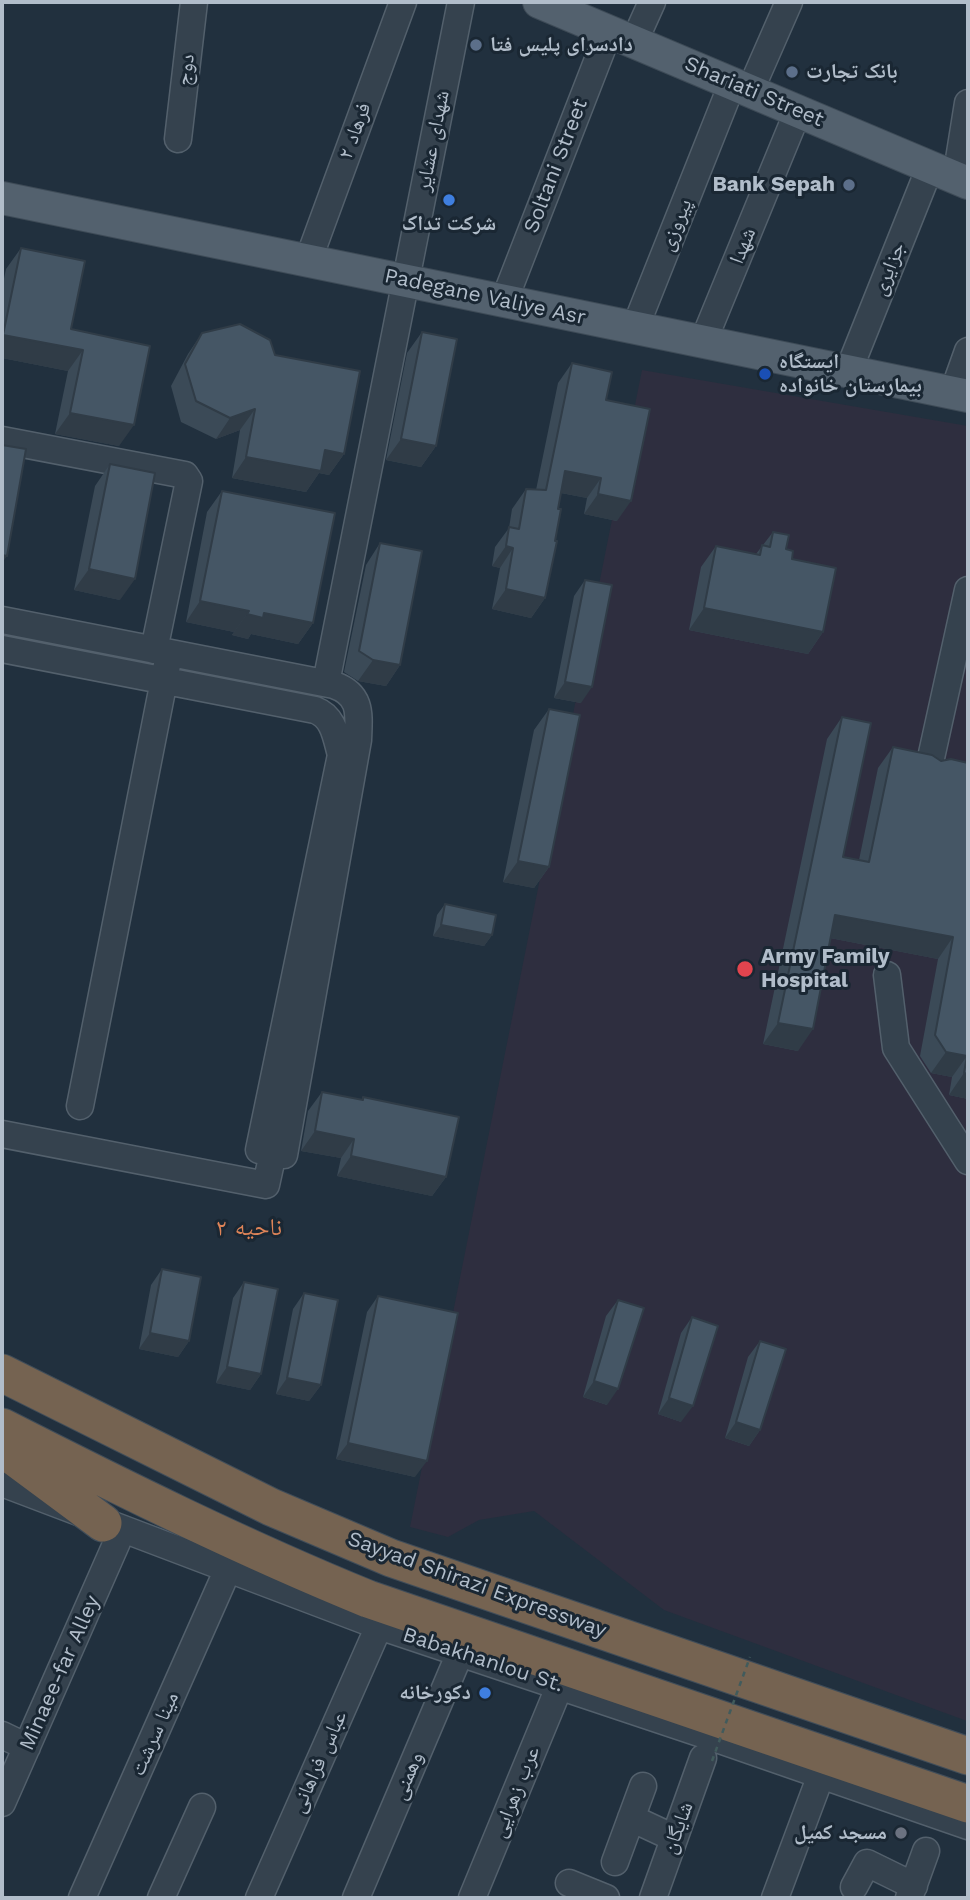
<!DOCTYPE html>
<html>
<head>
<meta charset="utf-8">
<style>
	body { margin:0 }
	#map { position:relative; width:970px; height:1900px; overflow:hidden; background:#21303e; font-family:"Work Sans",sans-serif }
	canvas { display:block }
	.frame { position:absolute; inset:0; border:4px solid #b1bdca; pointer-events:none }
</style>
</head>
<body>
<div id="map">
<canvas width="970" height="1900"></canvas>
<div class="frame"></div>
</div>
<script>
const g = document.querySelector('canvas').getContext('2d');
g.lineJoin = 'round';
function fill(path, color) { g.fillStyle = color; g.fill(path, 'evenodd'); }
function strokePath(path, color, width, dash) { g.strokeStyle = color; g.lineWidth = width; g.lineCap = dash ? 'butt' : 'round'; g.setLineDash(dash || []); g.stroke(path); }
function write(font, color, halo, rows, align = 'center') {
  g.font = font + ' "Work Sans","Noto Naskh Arabic",sans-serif'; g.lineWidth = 6; g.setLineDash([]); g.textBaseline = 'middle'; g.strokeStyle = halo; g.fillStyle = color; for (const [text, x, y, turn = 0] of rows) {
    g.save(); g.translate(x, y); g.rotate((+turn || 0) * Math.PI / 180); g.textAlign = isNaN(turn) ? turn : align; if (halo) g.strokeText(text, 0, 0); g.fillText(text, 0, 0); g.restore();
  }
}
fill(new Path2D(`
	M642,370l326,56 -1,1295 -303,-111 -130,-99 -55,9 -31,17 -38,-10z`), '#2e2e3f');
const minor = new Path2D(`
	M634,42l18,-40
	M750,91l39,-89
	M178,139l16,-137
	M956,178l12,-75
	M308,261l95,-259
	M504,301l105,-270
	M635,328l97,-244
	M703,342l95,-231
	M848,372l82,-205
	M953,393l15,-42
	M2,440l183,35 4,6 -35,169
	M2,620l332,65c28,10 25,29 24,55l-74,415 -25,-5 82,-395c-5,-18 -7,-38 -26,-45l-313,-61
	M326,683l135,-681
	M929,767l39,-177
	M887,975l9,73 72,113
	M80,1106l87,-441
	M2,1134l264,51 7,-32
	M2,1483l377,143 332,111 257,89
	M2,1735l25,12
	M2,1803l115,-261
	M631,1818l43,20
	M615,1862l28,-76
	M569,1883l37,15
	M854,1887l13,-24 47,23
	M82,1898l146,-329
	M161,1898l41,-91
	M259,1898l120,-272
	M356,1898l104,-245
	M472,1898l88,-213
	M653,1898l50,-140
	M775,1898l46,-123
	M909,1898l17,-47`);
const major = new Path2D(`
	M539,2l429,181
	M2,198l966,198`);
const highway = new Path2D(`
	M2,1373l269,134 120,51 577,198
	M2,1427c120,61 241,121 366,172l600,205
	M2,1448l101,75`);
strokePath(minor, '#53606c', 29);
strokePath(major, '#3e4b57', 34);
strokePath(highway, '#404d59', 39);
strokePath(minor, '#35424e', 26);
strokePath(major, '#53616e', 32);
strokePath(highway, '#756351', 37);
strokePath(new Path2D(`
	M712,1761l38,-104`), '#415b5c', 2.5, [5, 5]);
fill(new Path2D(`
	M960,2h8v3z
	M21,248l50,81 79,17 -31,100 -64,-12 13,-63 -66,-13v-70l4,-19z
	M422,332l14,114 -15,21 -35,-7 21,-107z
	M202,333l73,22 69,99 -15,21 -10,-2 -13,19 -74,-14 8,-48 -24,9 -35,-17 -10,-36 17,-32z
	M572,363l34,37 11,121 -33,-7 3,-16 -26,-5 -16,105 -14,20 -39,-9 8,-41 -8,-2 3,-19 14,-19 3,-19 14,-20 10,1 22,-107z
	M110,464l10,136 -46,-10 21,-104z
	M222,491l91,132 -15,21 -47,-10 -3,5 -16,-4 2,-3 -48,-10 21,-110z
	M773,532l13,17 6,10 31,73 -15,22 -119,-24 12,-63 15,-21 40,8z
	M380,543l20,122 -14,21 -28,-5 -14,-9 22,-107z
	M585,580l-4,123 -27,-5 20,-102z
	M549,709v158l-15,21 -31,-6 31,-152z
	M842,717l1,140 16,3 19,-92 15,-21 48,14 27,2v336l-19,-4 3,-18 -21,-4 -11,-17 18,-97 -108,-21 -32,113 -35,-7 64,-305z
	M445,904l47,31 -8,11 -51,-10 4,-21z
	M322,1092l39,8 2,-3 83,80 -14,19 -95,-20 4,-18 -40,-7 7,-40z
	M162,1269l27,72 -11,16 -39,-8 12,-64z
	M244,1282l17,92 -11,16 -34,-7 17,-85z
	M304,1293l17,92 -12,16 -33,-7 17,-85z
	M378,1296l37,181 -79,-18 31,-147z
	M618,1300l-11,105 -24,-8 23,-81z
	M692,1317l-11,105 -23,-8 23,-81z
	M760,1341v89l-11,16 -24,-8 23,-81z`), '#3b4a57');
fill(new Path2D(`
	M3,335l80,15 -15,21 -66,-13v-22z
	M255,409l-15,21 -24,9 14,-21z
	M70,413l64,12 -15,21 -64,-12z
	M401,439l35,7 -15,21 -35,-7z
	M325,450l19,4 -15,21 -10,-2 -13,19 -74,-14 14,-21z
	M565,471l36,7 -14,20 -36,-7z
	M598,494l33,7 -14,20 -33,-7z
	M506,546l7,2 -13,20 -8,-2z
	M2,555l5,1 -5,7z
	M89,569l46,10 -15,21 -46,-10z
	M506,589l39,9 -14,20 -39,-9z
	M200,601l49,10 -15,21 -48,-10z
	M704,608l119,24 -15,22 -119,-24z
	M264,613l49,10 -15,21 -47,-10 -3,5 -16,-4 15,-21z
	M373,660l27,5 -14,21 -28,-5z
	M565,682l27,5 -11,16 -27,-5z
	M518,861l31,6 -15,21 -31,-6z
	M835,915l118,22 -15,22 -118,-23z
	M441,925l51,10 -8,11 -51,-10z
	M778,1023l35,6 -15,22 -35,-7z
	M946,1052l21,4 -15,21 -21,-4z
	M964,1073l4,1v25l-19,-4z
	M315,1131l39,8 -13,19 -40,-7z
	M351,1156l95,21 -14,19 -95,-20z
	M150,1333l39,8 -11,16 -39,-8z
	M227,1367l34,7 -11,16 -34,-7z
	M287,1378l34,7 -12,16 -33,-7z
	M594,1381l24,8 -11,16 -24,-8z
	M669,1398l24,8 -12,16 -23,-8z
	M736,1422l24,8 -11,16 -24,-8z
	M348,1443l79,18 -12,16 -79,-18z`), '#303c47');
const building = new Path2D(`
	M21,248l64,13 -14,68 79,17 -16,79 -64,-12 13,-63 -80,-15z
	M240,324l30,16 5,15 85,16 -16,83 -19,-4 -4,21 -75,-14 9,-48 -25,9 -34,-17 -11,-37 17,-31z
	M422,332l35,7 -21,107 -35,-7z
	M572,363l40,9 -6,28 44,9 -19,92 -33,-7 3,-16 -36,-7 -7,38h3l-6,32h2l-12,57 -39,-9 7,-41 -7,-2 3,-19 10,2 7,-40 20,1z
	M2,445l24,4 -19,107 -5,-1z
	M110,464l45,9 -20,106 -46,-10z
	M222,491l113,22 -22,110 -49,-10 -1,5 -16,-4 2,-3 -49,-10z
	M773,532l16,3 -3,14 7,2 -1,8 44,9 -13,64 -119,-24 12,-62 44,9 2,-10 8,2z
	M380,543l42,8 -22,114 -27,-5 -14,-9z
	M585,580l27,5 -20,102 -27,-5z
	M549,709l31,6 -31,152 -31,-6z
	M842,717l29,6 -28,134 26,5 24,-115 39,8 9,6 10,-2 17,4v311l-4,-1 3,-17 -21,-4 -11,-17 18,-98 -118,-22 -22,114 -35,-6z
	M445,904l51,11 -4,20 -51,-10z
	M322,1092l41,8v-3l96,20 -13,60 -95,-21 3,-17 -39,-8z
	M162,1269l39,8 -12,64 -39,-8z
	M244,1282l34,7 -17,85 -34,-7z
	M304,1293l34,7 -17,85 -34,-7z
	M378,1296l80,17 -31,148 -79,-18z
	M618,1300l26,8 -26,81 -24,-8z
	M692,1317l26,9 -25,80 -24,-8z
	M760,1341l26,8 -26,81 -24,-8z`);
fill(building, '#455665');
strokePath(building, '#303c47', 2);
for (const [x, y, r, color] of [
	[476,45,7,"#5c6f8a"],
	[792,72,7,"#5c6f8a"],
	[849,185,7,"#5c6f8a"],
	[449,200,7,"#3f7fe0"],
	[765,374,7,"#1a4fb4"],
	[745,969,9,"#e0444e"],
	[485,1693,7,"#3f7fe0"],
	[901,1833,7,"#6b7280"]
]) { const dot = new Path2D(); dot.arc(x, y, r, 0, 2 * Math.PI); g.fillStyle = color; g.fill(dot); strokePath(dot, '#1a2733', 2.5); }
write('bold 21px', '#b1bdca', '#1a2733', [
	["دادسرای پلیس فتا",490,45],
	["بانک تجارت",806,72],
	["Bank Sepah",835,185,"right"],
	["شرکت تداک",449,224,"center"],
	["ایستگاه",779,362],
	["بیمارستان خانواده",779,386],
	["Army Family",761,957],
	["Hospital",761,981],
	["دکورخانه",471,1693,"right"],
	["مسجد کمیل",887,1833,"right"]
], 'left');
write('21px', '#b1bdca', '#1a2733', [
	["دوج",186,70,-83],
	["Shariati Street",754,92,23],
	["فرهاد ۲",355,131,-70],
	["شهدای عشایر",433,141,-79],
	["Soltani Street",556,166,-69],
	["پیروزی",676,225,-68],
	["شهدا",743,246,-68],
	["جزایری",889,269,-68],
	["Padegane Valiye Asr",485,297,12],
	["Sayyad Shirazi Expressway",477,1585,20],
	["Babakhanlou St.",483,1660,18],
	["Minaee-far Alley",60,1673,-66],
	["مینا سرشت",155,1734,-66],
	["عباس فراهانی",319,1762,-66],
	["وهمنی",408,1776,-67],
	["عرب زهرایی",516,1792,-68],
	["شایگان",678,1828,-70]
]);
write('24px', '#de8458', '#1a2733', [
	["ناحیه ۲",249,1228]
]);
</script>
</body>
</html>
